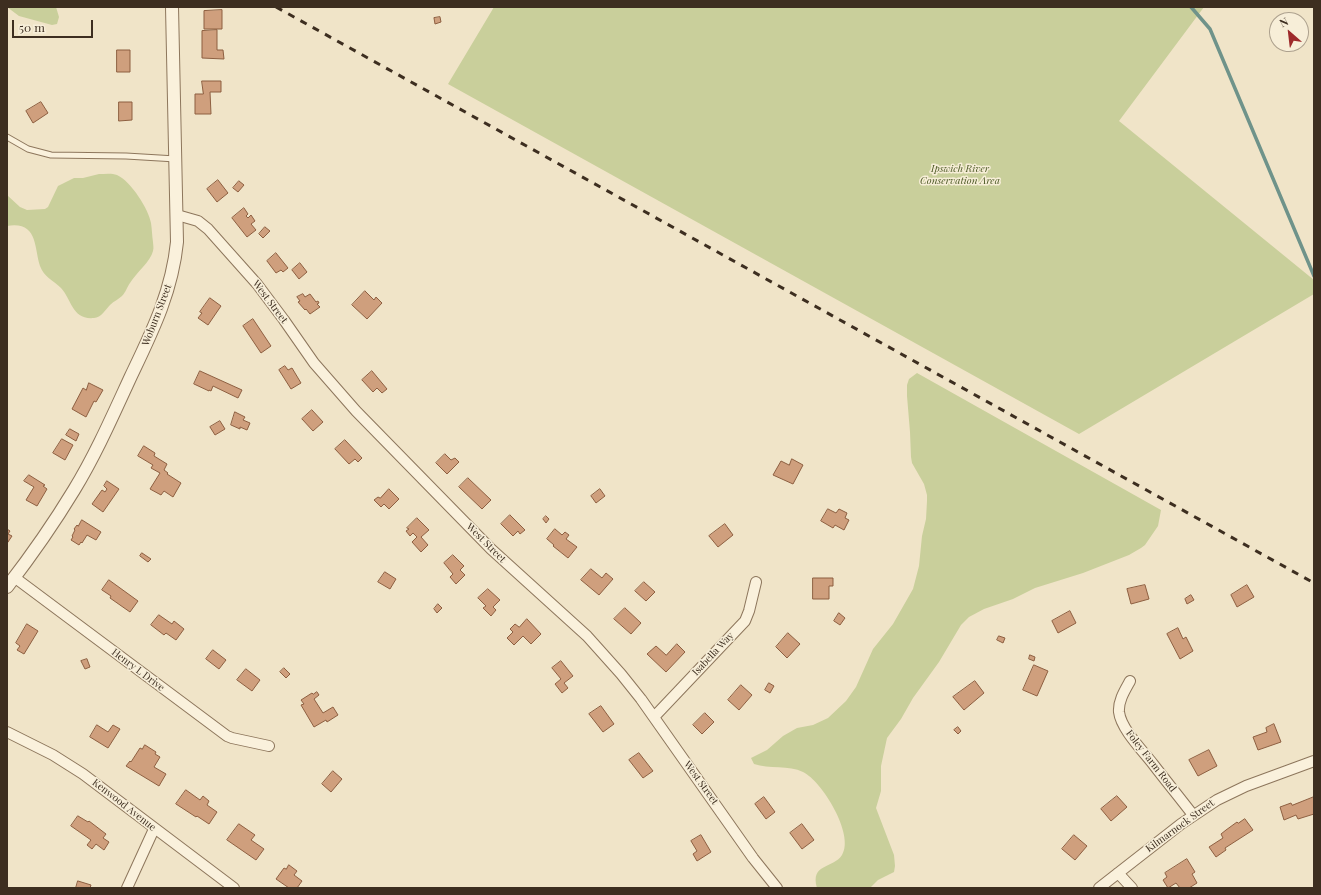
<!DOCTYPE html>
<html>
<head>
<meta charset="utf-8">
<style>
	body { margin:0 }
	#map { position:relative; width:1321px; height:895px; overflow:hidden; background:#f0e4c8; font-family:"Playfair Display",serif }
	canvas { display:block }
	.frame { position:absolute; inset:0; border:8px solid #3d2e20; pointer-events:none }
	.north { position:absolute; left:1269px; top:12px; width:40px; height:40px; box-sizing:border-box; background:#f7eed8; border:1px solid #ada18e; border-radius:50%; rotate:332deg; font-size:11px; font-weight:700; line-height:16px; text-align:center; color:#3d2e20 }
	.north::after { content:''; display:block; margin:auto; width:14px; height:18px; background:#9e2a2b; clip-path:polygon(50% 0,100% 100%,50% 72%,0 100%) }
	.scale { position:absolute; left:12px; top:20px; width:81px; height:18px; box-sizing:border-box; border:2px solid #3d2e20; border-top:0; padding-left:5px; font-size:12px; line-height:14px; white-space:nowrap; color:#3d2e20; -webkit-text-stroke:3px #f7eed8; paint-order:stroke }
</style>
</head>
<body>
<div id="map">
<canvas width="1321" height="895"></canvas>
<div class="frame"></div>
<div class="north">N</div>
<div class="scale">50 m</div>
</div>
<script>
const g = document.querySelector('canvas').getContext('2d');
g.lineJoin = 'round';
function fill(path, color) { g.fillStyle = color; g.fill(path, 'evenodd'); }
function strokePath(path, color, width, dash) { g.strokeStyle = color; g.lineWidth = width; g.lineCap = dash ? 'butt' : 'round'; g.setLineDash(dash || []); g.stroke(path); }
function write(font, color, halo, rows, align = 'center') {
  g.font = font + ' "Playfair Display",serif'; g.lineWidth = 3; g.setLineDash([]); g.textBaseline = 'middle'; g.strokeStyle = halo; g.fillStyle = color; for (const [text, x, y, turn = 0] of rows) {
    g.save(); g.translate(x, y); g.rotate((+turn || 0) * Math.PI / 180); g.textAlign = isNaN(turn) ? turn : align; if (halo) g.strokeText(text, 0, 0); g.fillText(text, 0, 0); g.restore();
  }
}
fill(new Path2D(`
	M7,7h49l3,10 -2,7 -5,1 -33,-9z
	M494,7h710l-85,114 195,159v14l-235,140 -631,-350z
	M99,174c6,0 13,-1 18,1 14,6 32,35 34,48 1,6 1,13 2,19 0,2 1,6 0,9 -2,10 -17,22 -23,32 -3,4 -4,9 -8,13 -3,3 -8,5 -12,9 -4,4 -9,13 -16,13 -22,2 -22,-18 -33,-30 -8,-8 -17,-11 -21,-22 -6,-19 -2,-45 -33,-40v-31l13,12 7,3 18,-1 3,-2 10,-21 16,-8h9z
	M917,373l244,137 -3,16 -13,19 -4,3 -12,7 -46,18 -48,15 -22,11 -29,10 -15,8 -8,8 -22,37 -26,36 -12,21 -14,19 -6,28v25l-5,17 18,47 1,11 -1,6 -16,8 -8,8h-53c-7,-25 16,-19 25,-33 13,-20 -20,-74 -39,-83 -14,-7 -34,-3 -49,-8l-3,-6 16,-8 16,-14 14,-8 16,-3 15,-7 18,-17 10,-14 17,-38 20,-25 20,-35 6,-23 3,-30 4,-17 1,-18v-6l-3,-11 -12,-21 -1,-6 -1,-25 -3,-36v-11l2,-6z`), '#c9cf9b');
strokePath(new Path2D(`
	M1191,7l19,22 104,247`), '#6f938a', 3.5);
const building = new Path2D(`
	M222,10v19h-18v-18z
	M440,17l1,5 -6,2 -1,-6z
	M217,30v20h6l1,9 -22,-1v-27z
	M117,50h13v22h-13z
	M202,81h19v11h-11l1,22h-16v-20h8z
	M41,102l7,11 -15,10 -7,-12z
	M119,102h13v18l-13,1z
	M218,180l10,13 -11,9 -10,-13z
	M239,181l5,4 -6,7 -5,-4z
	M244,208l4,6 -2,2 2,2 3,-3 4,6 -4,3 5,6 -9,7 -15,-19z
	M265,227l5,4 -7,7 -4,-4z
	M276,253l12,15 -5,4 -2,-2 -5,3 -9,-12z
	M300,263l7,9 -8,7 -7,-9z
	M365,291l9,9 2,-3 6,6 -15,16 -15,-14z
	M303,294l2,3 5,-3 6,8 2,-1 1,2 -2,1 3,3 -10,7 -4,-5 -1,1 -7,-8 2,-1 -3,-4z
	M210,298l11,8 -13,19 -10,-7 4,-5 -2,-1z
	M253,319l18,27 -10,7 -18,-27z
	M285,366l3,4 4,-2 9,15 -10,6 -12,-19z
	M200,371l42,19 -4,8 -25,-12 -2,5 -2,-1v1l-15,-7z
	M372,371l15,18 -5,4 -5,-5 -4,4 -11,-12z
	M89,383l14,7 -7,12 -2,-1 -8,16 -14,-8 11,-21 3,2z
	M312,410l11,12 -10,9 -11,-12z
	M235,412l10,5 -2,3 7,3 -3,7 -7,-3v2l-9,-4z
	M220,421l5,8 -10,6 -5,-8z
	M70,429l9,5 -3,7 -10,-6z
	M62,439l11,6 -8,15 -12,-7z
	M345,440l17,18 -4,4 -3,-3 -6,5 -14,-15z
	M144,446l11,7 -1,3 13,8 -3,6 4,3 -1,1 14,9 -8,14 -9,-6 -3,4 -11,-6 10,-16 -9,-5 2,-3 -15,-9z
	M445,454l6,6 4,-2 4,4 -12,12 -11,-11z
	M792,459l11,6 -10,19 -20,-9 8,-14 8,4z
	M29,475l16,10 -2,1 4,3 -10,17 -11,-6 8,-13 -10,-6z
	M468,478l23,22 -9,9 -23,-22z
	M107,481l12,8 -16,23 -11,-8 10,-14 3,2 2,-3 -3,-3z
	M389,489l10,10 -10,10 -5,-5 -3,3 -7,-7 4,-3 2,1z
	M600,489l5,7 -9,7 -5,-7z
	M828,509l8,4 3,-4 8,4 -2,5 4,2 -5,10 -9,-5 -2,3 -12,-7z
	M510,515l15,15 -5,4 -2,-3 -5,5 -12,-12z
	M546,516l3,3 -3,4 -3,-4z
	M417,518l12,12 -8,7 7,8 -7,7 -9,-10 5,-5 -4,-4 -3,3 -4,-5 3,-2 -2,-1z
	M82,520l19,12 -5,8 -9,-5 -5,8 -1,-1 -2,3 -8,-5 2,-3 -1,-1 3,-6 -1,-1 3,-4 1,1z
	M725,524l8,11 -15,12 -9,-11z
	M7,529l3,2 -2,3 4,2 -4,6z
	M555,529l7,6 3,-3 4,3 -3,4 11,8 -9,11 -15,-12 1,-1 -7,-6z
	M142,553l9,6 -3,3 -8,-6z
	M453,555l11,11 -4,4 5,5 -9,9 -6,-7 3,-3 -9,-11z
	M591,569l11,9 4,-5 7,6 -14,16 -18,-15z
	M385,572l11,7 -6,10 -12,-7z
	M813,578h20v8h-4v13h-16z
	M109,580l29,21 -8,11 -20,-14 1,-2 -9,-6z
	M644,582l11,10 -9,9 -11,-10z
	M1145,585l4,14 -18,5 -4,-15z
	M1247,585l7,12 -17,10 -6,-12z
	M488,589l12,11 -7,7 3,3 -5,6 -8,-8 3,-2 -8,-8z
	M1191,595l3,5 -7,4 -2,-5z
	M438,604l4,4 -5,5 -3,-4z
	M625,608l16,15 -10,11 -17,-15z
	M1070,611l6,12 -18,10 -6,-12z
	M839,613l6,5 -5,7 -6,-4z
	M159,615l13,9 2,-3 10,8 -8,11 -10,-7 -2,2 -13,-10z
	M527,619l14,15 -10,10 -8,-8 -9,9 -7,-7 6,-6 -3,-3 5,-5 4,3z
	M27,624l11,7 -14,23 -7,-4 3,-4 -4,-3z
	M1178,628l5,11 3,-2 7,14 -13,8 -13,-25z
	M788,633l12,11 -13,14 -11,-11z
	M999,636l6,2 -2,5 -6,-3z
	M677,644l8,8 -19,20 -19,-18 9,-8 10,9z
	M213,650l13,10 -7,9 -13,-10z
	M1030,655l5,2 -1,4 -5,-2z
	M87,659l3,8 -5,2 -4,-8z
	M561,661l12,15 -9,7 4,5 -6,5 -7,-9 6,-5 -9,-11z
	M1034,665l14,6 -11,25 -14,-6z
	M284,668l6,6 -4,4 -6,-6z
	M246,669l14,11 -8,11 -15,-11z
	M975,681l9,12 -20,17 -11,-13z
	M769,683l5,3 -4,7 -5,-3z
	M741,685l11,10 -13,15 -11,-10z
	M317,692l2,3 -5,4 9,14 10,-6 5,8 -11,7 -1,-2 -12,7 -13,-22 3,-1 -3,-4 11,-7 1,1z
	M601,706l13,18 -11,8 -14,-18z
	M705,713l9,9 -12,12 -9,-9z
	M1274,724l7,18 -23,8 -5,-13 14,-5 -1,-4z
	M97,725l11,7 5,-7 7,4 -12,19 -18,-11z
	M958,727l3,4 -3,3 -4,-4z
	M145,745l11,7 -1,2 5,3 -6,10 12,7 -7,12 -33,-20 4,-5 1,1 9,-14 2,1z
	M1209,750l8,16 -19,10 -9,-16z
	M639,753l14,18 -10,7 -14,-18z
	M333,771l9,8 -11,13 -9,-8z
	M186,790l14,10 3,-4 6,5 -2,4 10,7 -8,12 -12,-8 -1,1 -20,-13z
	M1117,796l10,11 -16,14 -10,-12z
	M764,797l11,15 -9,7 -11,-15z
	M1314,797v17l-16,5 -2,-4 -12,5 -4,-13 11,-4 1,2z
	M78,816l10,6 1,-1 17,13 -3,4 6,4 -5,8 -8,-6 -4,5 -5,-4 4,-5 -20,-14z
	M1245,819l8,11 -28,18 1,2 -10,7 -7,-10 14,-9 -2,-4 5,-4 11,-8 1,1z
	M239,824l16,11 -4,5 13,9 -8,11 -29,-20z
	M802,824l12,16 -12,9 -12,-16z
	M701,835l10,17 -14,9 -4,-7 4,-3 -6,-10z
	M1074,835l13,11 -12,14 -13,-11z
	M1187,859l8,13 -3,2 5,9 -8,5h-9l-4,-5 -8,5 -5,-8 4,-3 -2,-4z
	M289,865l8,6 -3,4 8,6 -5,7h-8l-13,-9 8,-11 2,1z
	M78,881l13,4 -1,3h-14z`);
fill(building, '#cf9f7d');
strokePath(building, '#8d5f41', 1);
const service = new Path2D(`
	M7,137l21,12 23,6 75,1 50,3`);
const minor = new Path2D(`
	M177,215l21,6 10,8 49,55 27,36 30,43 42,48 135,138 96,87 34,38 20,25 112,159 24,30
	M14,577l213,159 5,2 37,8
	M1130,681c-5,9 -12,20 -11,31 2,17 24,39 34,52 13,17 27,34 40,51
	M654,717l91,-96 4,-10 7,-29
	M7,732l46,23 30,19 151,114
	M1118,873l14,15
	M127,888l27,-59
	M1099,888l82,-64 36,-24 29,-14 68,-25`);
const tertiary = new Path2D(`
	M7,587c24,-31 47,-64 67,-97 22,-36 39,-75 57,-114 21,-44 41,-84 46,-134l-5,-235`);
strokePath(service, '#8d765c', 7);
strokePath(minor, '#8d765c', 12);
strokePath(tertiary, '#8d765c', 14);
strokePath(service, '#faf1dc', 5);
strokePath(minor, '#faf1dc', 10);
strokePath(tertiary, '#faf1dc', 12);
strokePath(new Path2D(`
	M276,7l1038,576`), '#3d2e20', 3, [7, 7]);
write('italic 10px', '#4d5a26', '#f7eed8', [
	["Ipswich River",960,169],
	["Conservation Area",960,181]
]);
write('10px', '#3d2e20', '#f7eed8', [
	["West Street",270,302,53],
	["Woburn Street",157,315,-69],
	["West Street",486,543,45],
	["Isabella Way",713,654,-47],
	["Henry L Drive",138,670,37],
	["Foley Farm Road",1151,761,52],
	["West Street",701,783,54],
	["Kenwood Avenue",124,805,38],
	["Kilmarnock Street",1180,826,-36]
]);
</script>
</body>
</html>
